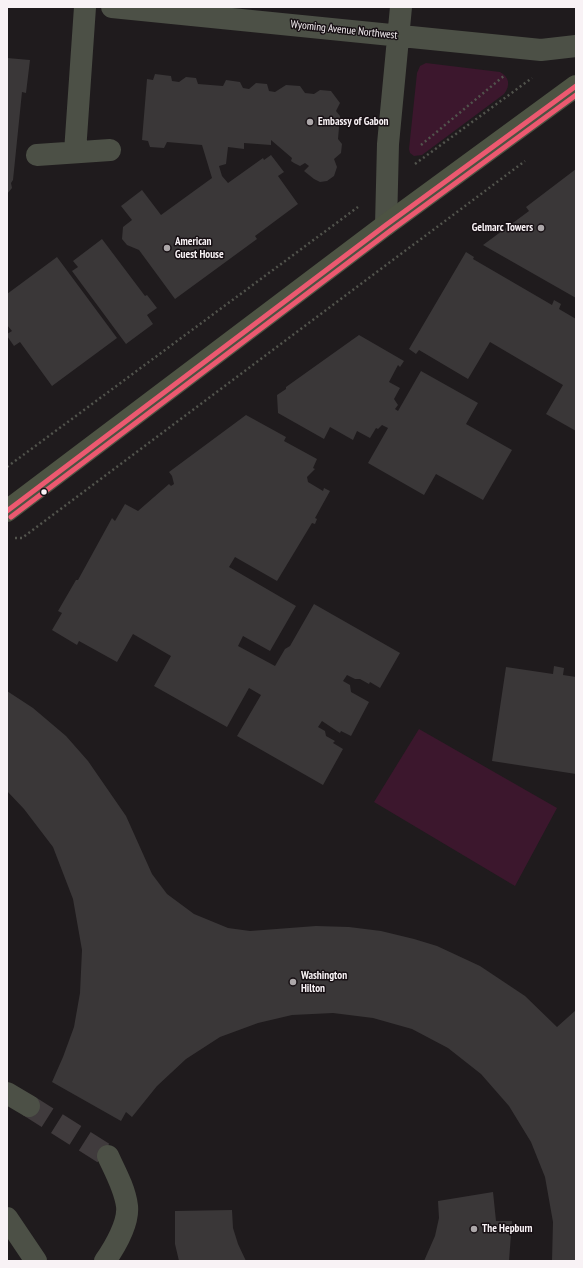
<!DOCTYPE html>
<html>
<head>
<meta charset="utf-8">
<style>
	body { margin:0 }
	#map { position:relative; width:583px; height:1268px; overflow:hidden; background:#1f1b1d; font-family:"PT Sans Narrow",sans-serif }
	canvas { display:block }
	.frame { position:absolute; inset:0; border:8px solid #f8f2f5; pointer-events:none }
</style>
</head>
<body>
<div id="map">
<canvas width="583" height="1268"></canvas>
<div class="frame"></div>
</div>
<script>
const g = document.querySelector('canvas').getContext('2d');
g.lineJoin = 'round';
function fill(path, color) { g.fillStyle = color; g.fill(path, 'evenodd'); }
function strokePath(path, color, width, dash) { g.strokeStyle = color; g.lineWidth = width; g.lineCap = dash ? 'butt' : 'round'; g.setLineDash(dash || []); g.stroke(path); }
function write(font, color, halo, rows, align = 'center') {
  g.font = font + ' "PT Sans Narrow",sans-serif'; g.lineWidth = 3; g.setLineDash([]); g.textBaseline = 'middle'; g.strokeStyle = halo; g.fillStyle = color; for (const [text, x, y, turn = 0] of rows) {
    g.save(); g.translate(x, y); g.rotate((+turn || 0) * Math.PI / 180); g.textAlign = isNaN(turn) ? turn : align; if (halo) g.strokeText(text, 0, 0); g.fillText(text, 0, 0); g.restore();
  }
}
fill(new Path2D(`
	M426,63l74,9c9,5 11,13 4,22l-82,61 -8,1 -4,-3 -1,-4 8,-76 3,-7z
	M419,729l138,79 -42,78 -141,-84z`), '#3c172d');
fill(new Path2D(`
	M7,58l23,2 -4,33 -4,-1 -9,88 -2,3 1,5 -5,6z
	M155,74l16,2 1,5 7,1 7,-5 10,1 2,6 25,2 3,-6 14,2 3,6 6,1 7,-6 11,1 2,7 6,1 11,-7 14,1 5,7 9,1 6,-4 11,1 9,12 -4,8 4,5 -2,23 4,5 -1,9 -7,6 3,8 -3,9 -7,5 -7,1 -6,-3 -10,-8 5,-5 -4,-3 -5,3 -6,-3 -3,-2 1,-3 -21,-18v5l-27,-2v6l-16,-2 -2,17 -7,2 3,10 6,7 35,-25 1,2 7,-5 13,17 -6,4 20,28 -43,32 2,3 -82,60 -36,-49 -12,-5 -5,-6 1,-12 9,-7 -11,-14 21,-16 19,25 51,-37 -10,-33 -35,-3 -3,6 -14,-1 -2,-6 -6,-1 5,-61 6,1z
	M576,169v129l-93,-53 46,-34 -3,-4z
	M102,239l43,57 2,-1 10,13 -10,7 6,9 -27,20 -54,-73 6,-4 -5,-6z
	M466,252l8,5 -1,2 79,46 2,-5 7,4 -2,5 17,10v112l-30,-17 17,-29 -73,-43 -22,37 -49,-29 -3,4 -7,-5z
	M57,257l60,81 -65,48 -32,-44 -6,4 -7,-10v-2l5,-3 -5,-6v-31z
	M359,335l45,26 -4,6 -2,-2 -9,17 11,6 -6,11 4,6 -3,4 3,2 23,-40 57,32 -12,21 46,26 -29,50 -47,-26 -12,21 -56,-32 20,-35 -6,-3 -4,4 -2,-1 -6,10 -13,-7 -4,9 -23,-13 -6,12 -46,-26 -1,-18 9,-6v-2z
	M246,415l40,22 -2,4 33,18 -4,9 2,1 -8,8 1,5 15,9 1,-3 6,3 -15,27 2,1 -2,5 -3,-1 -35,58 -42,-24 -6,10 67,39 -26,45 -27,-15 -5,10 37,20 10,-17 5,-3 24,-42 86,49 -20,35 -10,-6 -1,2 -9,-5h-5l-8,-4 -4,6 7,4 1,7 18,10 -18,34 -10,-5 -1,2 -18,-12 -4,6 7,4 1,5 9,5 -2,2 10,6 -20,36 -86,-49 24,-41 -12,-7 -22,39 -73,-41 17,-30 -38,-22 -16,28 -38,-21 -2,4 -25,-15 10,-17 -4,-2 18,-31h2l34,-62 3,3 10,-17 13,7 31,-27 2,2 3,-2 -2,-8 -3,-4z
	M554,666l10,2 -1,7 13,2v97l-84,-13 14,-94 47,7z
	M7,691l26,17 33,28 22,25 38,55 26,58 15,20 27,20 34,14 22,3 66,-5 33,1 32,4 33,8 23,7 43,20 45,30 32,31 19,-17v251h-24l1,-39 -8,-45 -14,-35 -22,-36 -28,-32 -33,-26 -36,-19 -39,-11 -40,-5 -41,2 -34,8 -38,14 -34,22 -29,27 -25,31 -6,-5 -5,9 -69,-39 11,-25 11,-30 6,-34 2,-43 -9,-51 -20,-52 -29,-38 -17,-18z
	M493,1192l3,29h16l-3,40h-85l11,-25 4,-18 -1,-17z
	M232,1210l1,18 5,16 8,17h-67l-4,-17v-33z`), '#3a3738');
strokePath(new Path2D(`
	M29,1106l79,50`), '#403b3d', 22, [22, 11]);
strokePath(new Path2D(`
	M421,145l84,-70
	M415,164l117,-86
	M7,467l351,-260
	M15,538h7l503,-377`), '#52544d', 2.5, [2, 3]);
strokePath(new Path2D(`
	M112,7l429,43 35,-4
	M75,152l10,-145
	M37,155l73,-5
	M386,225l2,-81 13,-137
	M7,1093l22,13
	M7,1218l29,43
	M105,1261c9,-13 24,-38 22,-55 -2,-17 -12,-35 -19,-50`), '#4c5046', 22);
strokePath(new Path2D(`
	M7,511l379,-286 190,-139`), '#4d5343', 22);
strokePath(new Path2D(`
	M7,511l379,-286 190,-139`), '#ec5970', 5);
strokePath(new Path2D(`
	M11,517l379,-286 186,-136`), '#ec5970', 5);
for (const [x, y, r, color] of [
	[310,122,4,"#aca7a9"],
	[541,228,4,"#aca7a9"],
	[167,248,4,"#aca7a9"],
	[44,492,3.5,"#f8f2f5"],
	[293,982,4,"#aca7a9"],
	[474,1229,4,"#aca7a9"]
]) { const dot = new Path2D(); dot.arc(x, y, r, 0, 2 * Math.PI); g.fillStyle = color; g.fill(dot); strokePath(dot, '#171014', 1.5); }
write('11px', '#f8f2f5', '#171014', [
	["Wyoming Avenue Northwest",344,30,6]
]);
write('bold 11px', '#f8f2f5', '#171014', [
	["Embassy of Gabon",318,122],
	["Gelmarc Towers",533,228,"right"],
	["American",175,242],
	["Guest House",175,255],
	["Washington",301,976],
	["Hilton",301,989],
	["The Hepburn",482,1229]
], 'left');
</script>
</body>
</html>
